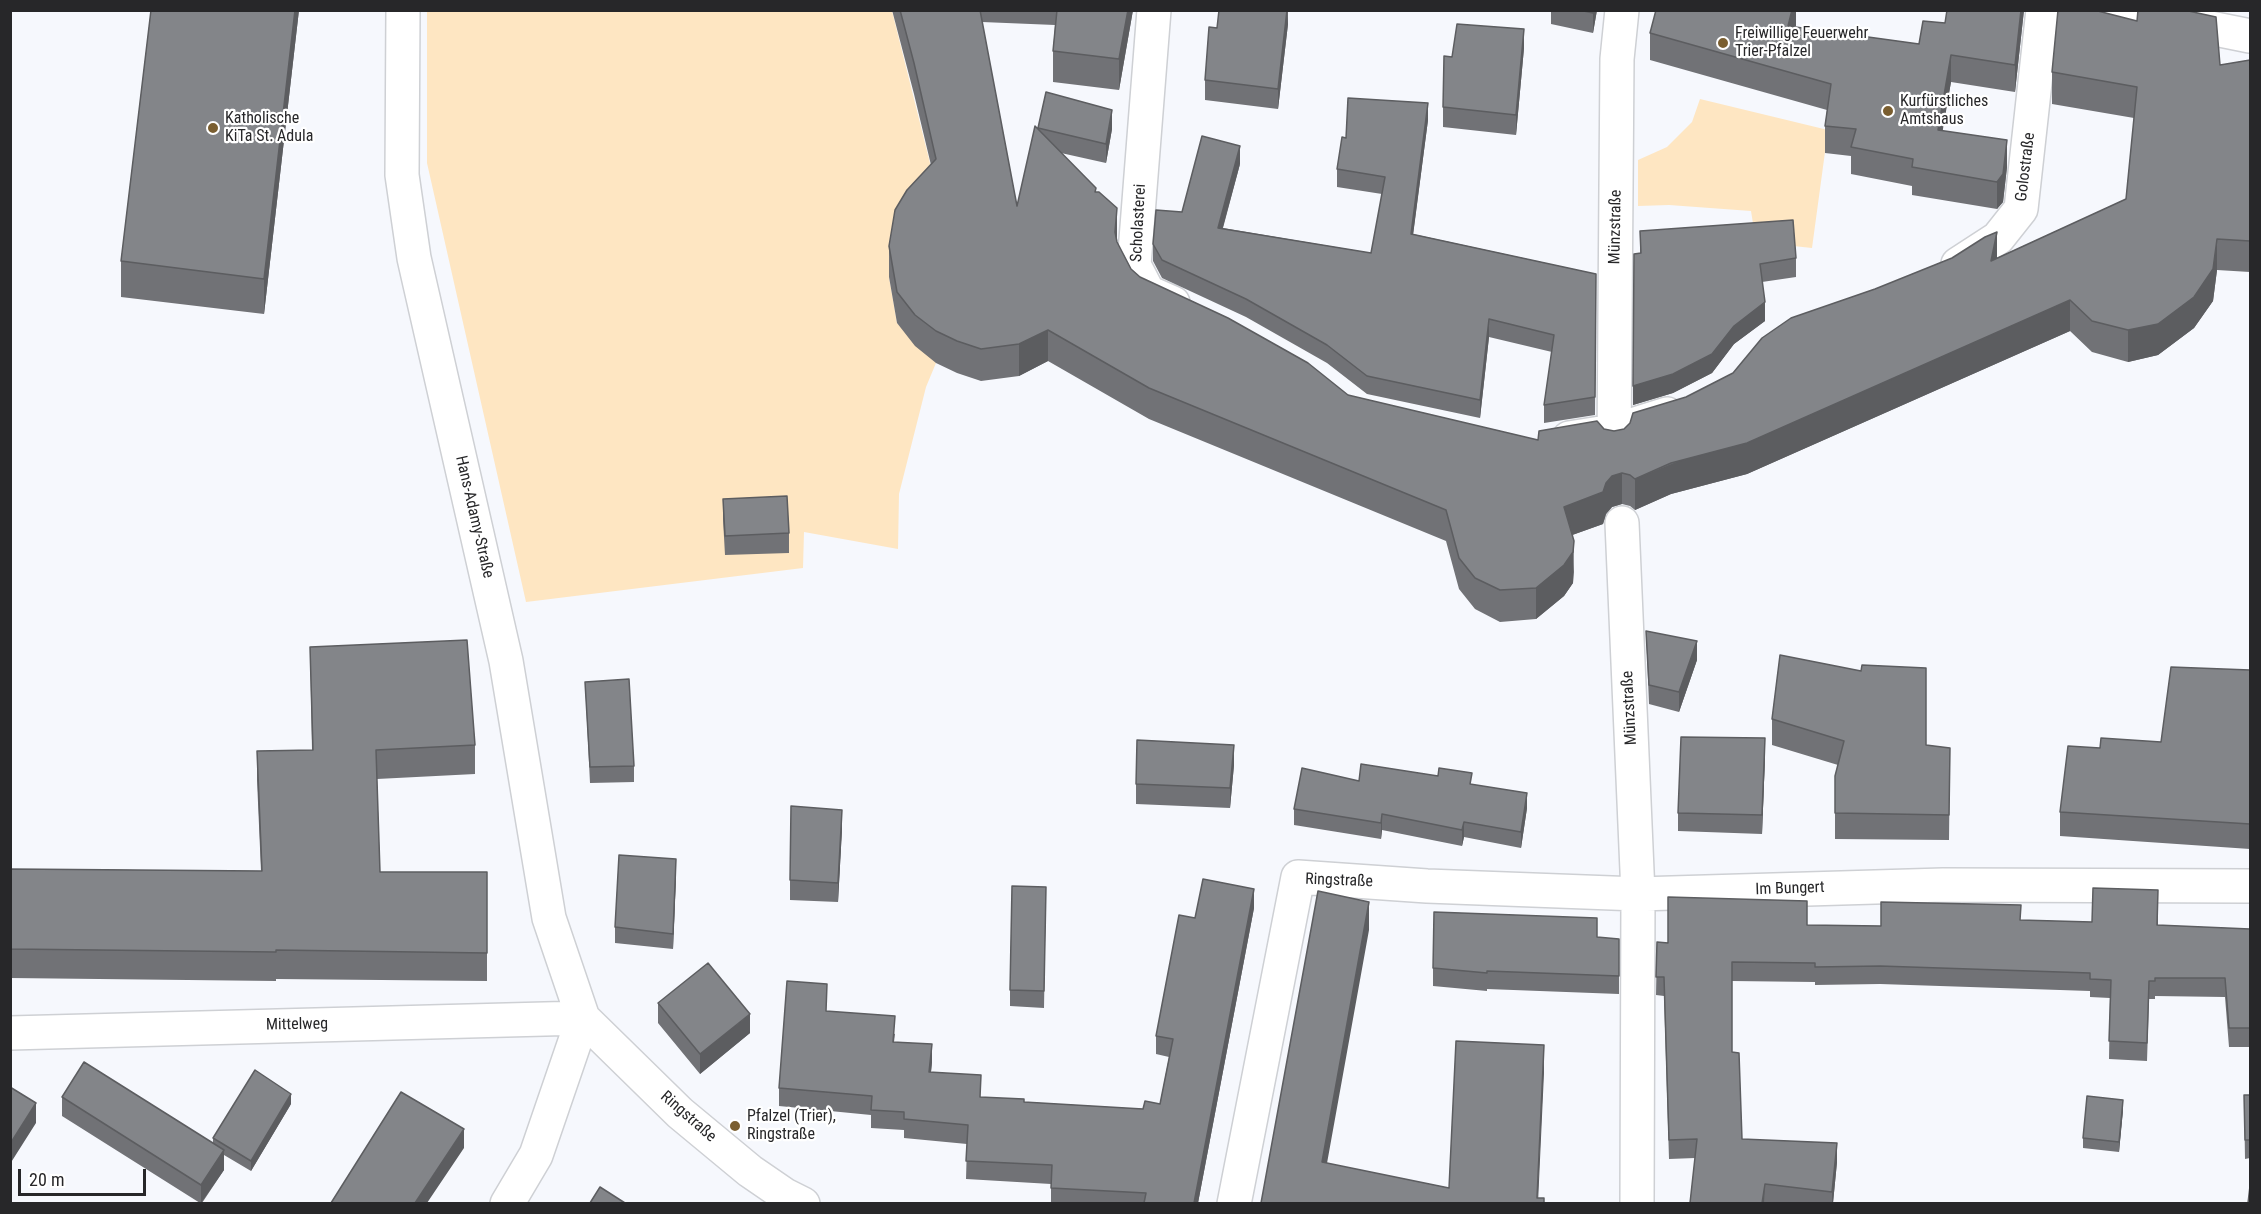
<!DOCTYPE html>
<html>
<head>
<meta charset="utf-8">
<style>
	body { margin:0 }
	#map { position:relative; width:2261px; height:1214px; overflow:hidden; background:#f6f8fd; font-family:"Roboto Condensed",sans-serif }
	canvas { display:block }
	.frame { position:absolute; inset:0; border:12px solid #272729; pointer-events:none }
	.scale { position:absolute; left:18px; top:1169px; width:128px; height:27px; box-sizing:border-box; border:3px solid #272729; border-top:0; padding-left:8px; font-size:18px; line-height:21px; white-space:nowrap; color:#272729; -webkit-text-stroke:4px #fff; paint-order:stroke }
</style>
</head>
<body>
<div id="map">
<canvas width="2261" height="1214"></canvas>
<div class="frame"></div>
<div class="scale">20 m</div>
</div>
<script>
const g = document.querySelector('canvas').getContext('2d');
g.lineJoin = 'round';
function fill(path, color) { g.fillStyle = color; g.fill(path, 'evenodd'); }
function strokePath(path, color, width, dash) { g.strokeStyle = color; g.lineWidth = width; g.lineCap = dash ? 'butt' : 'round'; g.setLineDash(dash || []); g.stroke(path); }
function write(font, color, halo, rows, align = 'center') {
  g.font = font + ' "Roboto Condensed",sans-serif'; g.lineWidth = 4.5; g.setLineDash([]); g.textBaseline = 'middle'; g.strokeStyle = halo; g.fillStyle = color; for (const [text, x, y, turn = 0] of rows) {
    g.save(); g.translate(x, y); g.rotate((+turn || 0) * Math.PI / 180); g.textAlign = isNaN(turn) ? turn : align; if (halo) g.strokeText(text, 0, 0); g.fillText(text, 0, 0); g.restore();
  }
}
fill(new Path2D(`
	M427,11h465l45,180 -48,86 8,46 39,40 -10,24 -27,107 -1,55 -94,-17 -1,36 -277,34 -99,-439z
	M1700,99l128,31 -16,118 -56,-6 -5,-31 -82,-6 -31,1v-46l29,-13 25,-25z`), '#fee6c2');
const minor = new Path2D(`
	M403,10l-1,165 12,83 92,403 43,257 34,100 97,95 70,58 35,24 18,9
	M1154,10l-20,255 14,27 25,11
	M2121,10l129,26
	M1958,264l40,-26 23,-29 22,-199
	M1569,438l44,-7 54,-17
	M1614,444l3,-385 5,-49
	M1622,523l16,371 -1,310
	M10,1033l573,-15
	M507,1204l29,-49 47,-137
	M1234,1204l64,-327 129,9 211,8 305,-9 307,1`);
strokePath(minor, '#ced0d4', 36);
strokePath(minor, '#fff', 33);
fill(new Path2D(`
	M151,10h148l-35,304 -143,-17v-36z
	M892,10h241l-14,80 -66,-8v-31l2,-26 -73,-3 35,184 21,-78 8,-36 66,37 -6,34 -45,-10 35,39 21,50 14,27 9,8 208,118 190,45 66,-11 10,2 10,-2 62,-32 311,-139 129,-59 8,-81 -82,-14v-32l168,-7 30,-5v212l-33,-2 -4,31 -19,27 -36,27 -30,7 -36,-10 -22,-21 -323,143 -76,20 -36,16 -5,-4 -8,-2 -10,3 -6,7 -3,10 -31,11 2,37 -1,11 -9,13 -28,23 -36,3 -25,-13 -16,-20 -13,-48 -297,-122 -101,-58 -29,15 -38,5 -24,-8 -21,-10 -21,-17 -18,-23 -8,-46v-31l42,-81 -17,-71z
	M1288,10v14l-10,85 -73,-9v-20l12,-52z
	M1551,10h46l-4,23 -42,-9z
	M1796,10l-1,17 124,17 26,-21 79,-13 -9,82 -64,-10 -9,49 65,36 -4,35 -6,7 -85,-14v-9l-61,-12v-18l-26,-3v-27l2,-16 -177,-50v-27z
	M1524,48l-8,87 -73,-8v-20l9,-50z
	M1428,120l-15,114 183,40 -1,141 -51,8v-18l8,-53 -63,-15 -9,81 -113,-24 -40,-31 -81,-46 -84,-39 -9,-17v-17l29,-32 58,-48 -17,64 148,25 11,-59 -45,-7v-18l9,-31z
	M1640,231l156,27v19l-34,5 3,39 -31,23 -22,29 -39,20 -40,12 7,-152z
	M723,499l66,34v20l-64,2 -2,-36z
	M1646,631l51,29 -18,52 -30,-8z
	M310,647l165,98v29l-98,5 3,93h107v109l-211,-2v2l-266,-3v-109l251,2 -4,-91v-29l55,-1z
	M2250,670v179l-190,-13v-24l40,-64 61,-6z
	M585,682l49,84v16l-44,1z
	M1772,719l154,26 24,3 -1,92 -114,-1v-63l3,-11 -66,-20z
	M1765,756l-3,78 -84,-3v-18z
	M1234,765l-4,43 -94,-4v-20z
	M1359,781l113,3 55,24 -6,40 -57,-11 -2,9 -80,-16 -1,9 -87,-14v-16z
	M842,829l-4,73 -48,-2v-20z
	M676,875l-3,74 -58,-6v-16z
	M1046,887l-2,121 -34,-2v-16z
	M1254,908l-56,295h-147v-19l-85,-5 1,-35 -63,-6v-8l-33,-2v-13l-92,-9v-18l47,-77 69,23 -1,8 38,20 -1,10 50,25 43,5 119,7 17,-5 9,-47 -13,-3v-18l39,-118z
	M2158,909v16l92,4v118h-21l-4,-50 -70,-1v3h-6l-2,62 -38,-2 1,-61 -20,-1v-6l-210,-7 -65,1v-3l-83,-1v71l10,87 95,23 -4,41h-143l5,-45 -26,1 -5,-163 -8,-1 1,-53 11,1 139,-18 74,1 140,-6 71,2z
	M1597,937l22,2v55l-132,-5v2l-54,-5v-18z
	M658,1003l92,30 -50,41 -42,-51z
	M2244,1095h6v63l-5,1z
	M62,1097l151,46v-5l78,-34 -40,67 -27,-16v15l-22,33h-2l-138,-87z
	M2123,1110l-4,42 -36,-4v-10z`), '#717276');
fill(new Path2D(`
	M295,10h4l-35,304v-35z
	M1128,10h5l-14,80v-31z
	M1287,10l1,14 -10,85v-20z
	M1594,10h3l-4,23v-20z
	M1792,10h4v16l-8,27v-27z
	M2021,10h3l-9,82v-27z
	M1524,29v19l-8,87v-20z
	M1951,55v27l-13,76v-28z
	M1428,103v17l-17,131v-17z
	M1112,110v19l-6,34v-19z
	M2007,140v27l-4,35 -6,7v-27z
	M1240,146v18l-22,81v-17z
	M1117,208v31l-2,25v-32z
	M1997,232v32l-6,-3z
	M2217,239v31l-4,31 -19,27 -36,27 -30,7v-32z
	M2070,300v31l-323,143 -76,20 -36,16v-31z
	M1765,302v19l-31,23 -22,29 -39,20 -40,12v-19l101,-60z
	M1489,319v18l-9,81v-18z
	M1048,330v31l-29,15v-32z
	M1622,473v31l-10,3 -6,7 -3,10 -39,14v-31l42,-24 6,-7z
	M1574,541l-1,42 -9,13 -28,23v-31z
	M1697,641v19l-18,52v-20z
	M1765,738v18l-3,78v-19z
	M1234,745v20l-4,43v-20z
	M1527,793v15l-6,40v-16z
	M842,810v19l-4,73v-19z
	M1382,814v16l-1,9v-16z
	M1464,822v15l-2,9v-16z
	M676,859v16l-3,74v-15z
	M1254,889v19l-56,295h-4z
	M1369,902v28l-47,261v-29z
	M750,1014v19l-50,41v-20z
	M932,1044v18l-3,29v-19z
	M1544,1045v28l-6,130h-1z
	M291,1094v10l-40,67v-10z
	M2123,1100v10l-4,42v-10z
	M36,1103v20l-26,41v-20z
	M464,1129v19l-37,55h-12z
	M1837,1143v19l-4,41h-1v-11z
	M224,1150v20l-23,33v-18z
	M1765,1184l-1,19h-2z`), '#5c5d60');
const building = new Path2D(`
	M151,10h144l-31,269 -143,-18z
	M900,10h80l37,196 18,-80 61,62 -1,4h4l18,16 -2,24 2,10 14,27 9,8 88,41 80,45 40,32 190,45 1,-9 58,-10 7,8 10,2 10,-2 6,-6 3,-10 53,-16 47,-24 29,-35 29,-20 84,-29 77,-31 33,-21 12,-5 -6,29 135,-62 11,-112 -85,-15 6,-62h36l43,11 1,-11h46l32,7 4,48 30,-5v181l-33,-2 -4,30 -19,28 -36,27 -30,6 -36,-9 -22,-21 -323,143 -76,20 -36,16 -5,-4 -8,-2 -10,3 -6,7 -3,9 -39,15 10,34 -1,11 -9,13 -28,23 -36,2 -25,-12 -16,-20 -13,-48 -297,-122 -101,-58 -29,14 -38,5 -24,-8 -21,-10 -21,-16 -18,-23 -8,-46 6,-36 12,-20 29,-31 -22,-96z
	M1057,10h71l-9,49 -66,-8z
	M1219,10h68l-9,79 -73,-9 4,-53 8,1z
	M1579,10h15l-1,3z
	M1656,10h136l-4,16 131,18 4,-23 22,2 2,-13h74l-6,55 -64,-10 -13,75 69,10 -4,34 -6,8 -85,-15 1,-8 -62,-12 5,-18 -31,-3 6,-42 -181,-51z
	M1457,24l67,5 -8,86 -73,-8 1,-51 8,1z
	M1046,92l66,18 -6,34 -68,-16z
	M1348,98l80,5 -17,131 185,40 -1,123 -51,8 10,-70 -65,-16 -9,81 -113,-24 -40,-31 -81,-46 -84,-39 -9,-16 3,-34 26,2 20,-76 38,10 -22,82 153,25 14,-76 -48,-8 5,-32 4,1z
	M1793,220l3,38 -36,6 5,38 -31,24 -22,28 -39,20 -40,12 1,-132 7,-1 -1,-22z
	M787,496l2,37 -64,3 -2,-37z
	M1646,631l51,10 -18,51 -30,-7z
	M467,640l8,105 -99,5 4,122h107v81l-211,-3v2l-266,-3v-80l252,2 -5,-120 56,-1 -3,-103z
	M1780,655l81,16 1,-6 64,3v77l24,3 -1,67 -114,-2v-37l9,-35 -72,-22z
	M2171,667l79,3v154l-190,-12 8,-66 32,2 1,-10 60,4z
	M629,679l5,87 -44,1 -5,-85z
	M1681,737l84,1 -3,77 -84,-2z
	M1137,740l97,5 -4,43 -94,-4z
	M1361,764l77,12 1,-8 33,5 -2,11 57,9 -6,39 -57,-10 -2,8 -80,-16 -1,9 -87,-14 8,-41 57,13z
	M791,806l51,4 -4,73 -48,-3z
	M619,855l57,4 -3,75 -58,-7z
	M1203,879l51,10 -60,314h-50l2,-10 -95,-5 1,-23 -86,-4 2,-36 -64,-6v-7l-33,-2 1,-14 -93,-8 8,-107 40,3 -1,27 69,5 -2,26 39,2 -3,28 52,3 -1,22 44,2v3l119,7 2,-8 15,3 13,-65 -17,-3 23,-121 16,3z
	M1012,886l34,1 -2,104 -34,-1z
	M2093,888l65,2 -1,35 93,4v99h-21l-4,-50h-70v3h-6l-2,62 -38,-2 2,-61 -21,-1v-6l-210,-7 -65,1v-4l-83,-1v90l7,1 3,86 95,4 -5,49 -67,-8 -3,19h-72l7,-64 -28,1 -5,-163h-8l1,-35 11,1v-46l139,4v24l74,1v-24l140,3 -1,15 72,2z
	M1318,891l51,11 -47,260 127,26 7,-147 88,4 -7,153h7v5h-283z
	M1434,912l163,6v19l22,2v37l-132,-5v2l-54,-5z
	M708,963l42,51 -50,40 -42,-51z
	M84,1062l140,88 -23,35 -139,-88z
	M255,1070l36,24 -40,67 -38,-23z
	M10,1087l26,16 -26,41z
	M401,1092l63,37 -49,74h-84z
	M2244,1095h6v45h-5z
	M2087,1096l36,4 -4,42 -36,-4z
	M2250,1186v17h-2z
	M600,1187l25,16h-35z`);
fill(building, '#838589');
strokePath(building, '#5c5d60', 1.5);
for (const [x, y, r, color] of [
	[1723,43,6,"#7a5e30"],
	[1888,111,6,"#7a5e30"],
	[213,128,6,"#7a5e30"],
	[735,1126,6,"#7a5e30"]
]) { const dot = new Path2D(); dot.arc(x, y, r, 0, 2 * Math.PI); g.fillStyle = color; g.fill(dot); strokePath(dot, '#fff', 2); }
write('16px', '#272729', '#fff', [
	["Freiwillige Feuerwehr",1735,34],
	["Trier-Pfalzel",1735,52],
	["Kurfürstliches",1900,102],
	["Amtshaus",1900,120],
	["Katholische",225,119],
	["KiTa St. Adula",225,137],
	["Pfalzel (Trier),",747,1117],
	["Ringstraße",747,1135]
], 'left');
write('16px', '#272729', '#fff', [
	["Golostraße",2026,167,-83],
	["Scholasterei",1139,223,-87],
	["Münzstraße",1616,227,-89],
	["Hans-Adamy-Straße",474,517,77],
	["Münzstraße",1630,708,-93],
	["Ringstraße",1339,881,2],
	["Im Bungert",1790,889,-2],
	["Mittelweg",297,1025,-1],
	["Ringstraße",688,1117,41]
]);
</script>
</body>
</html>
